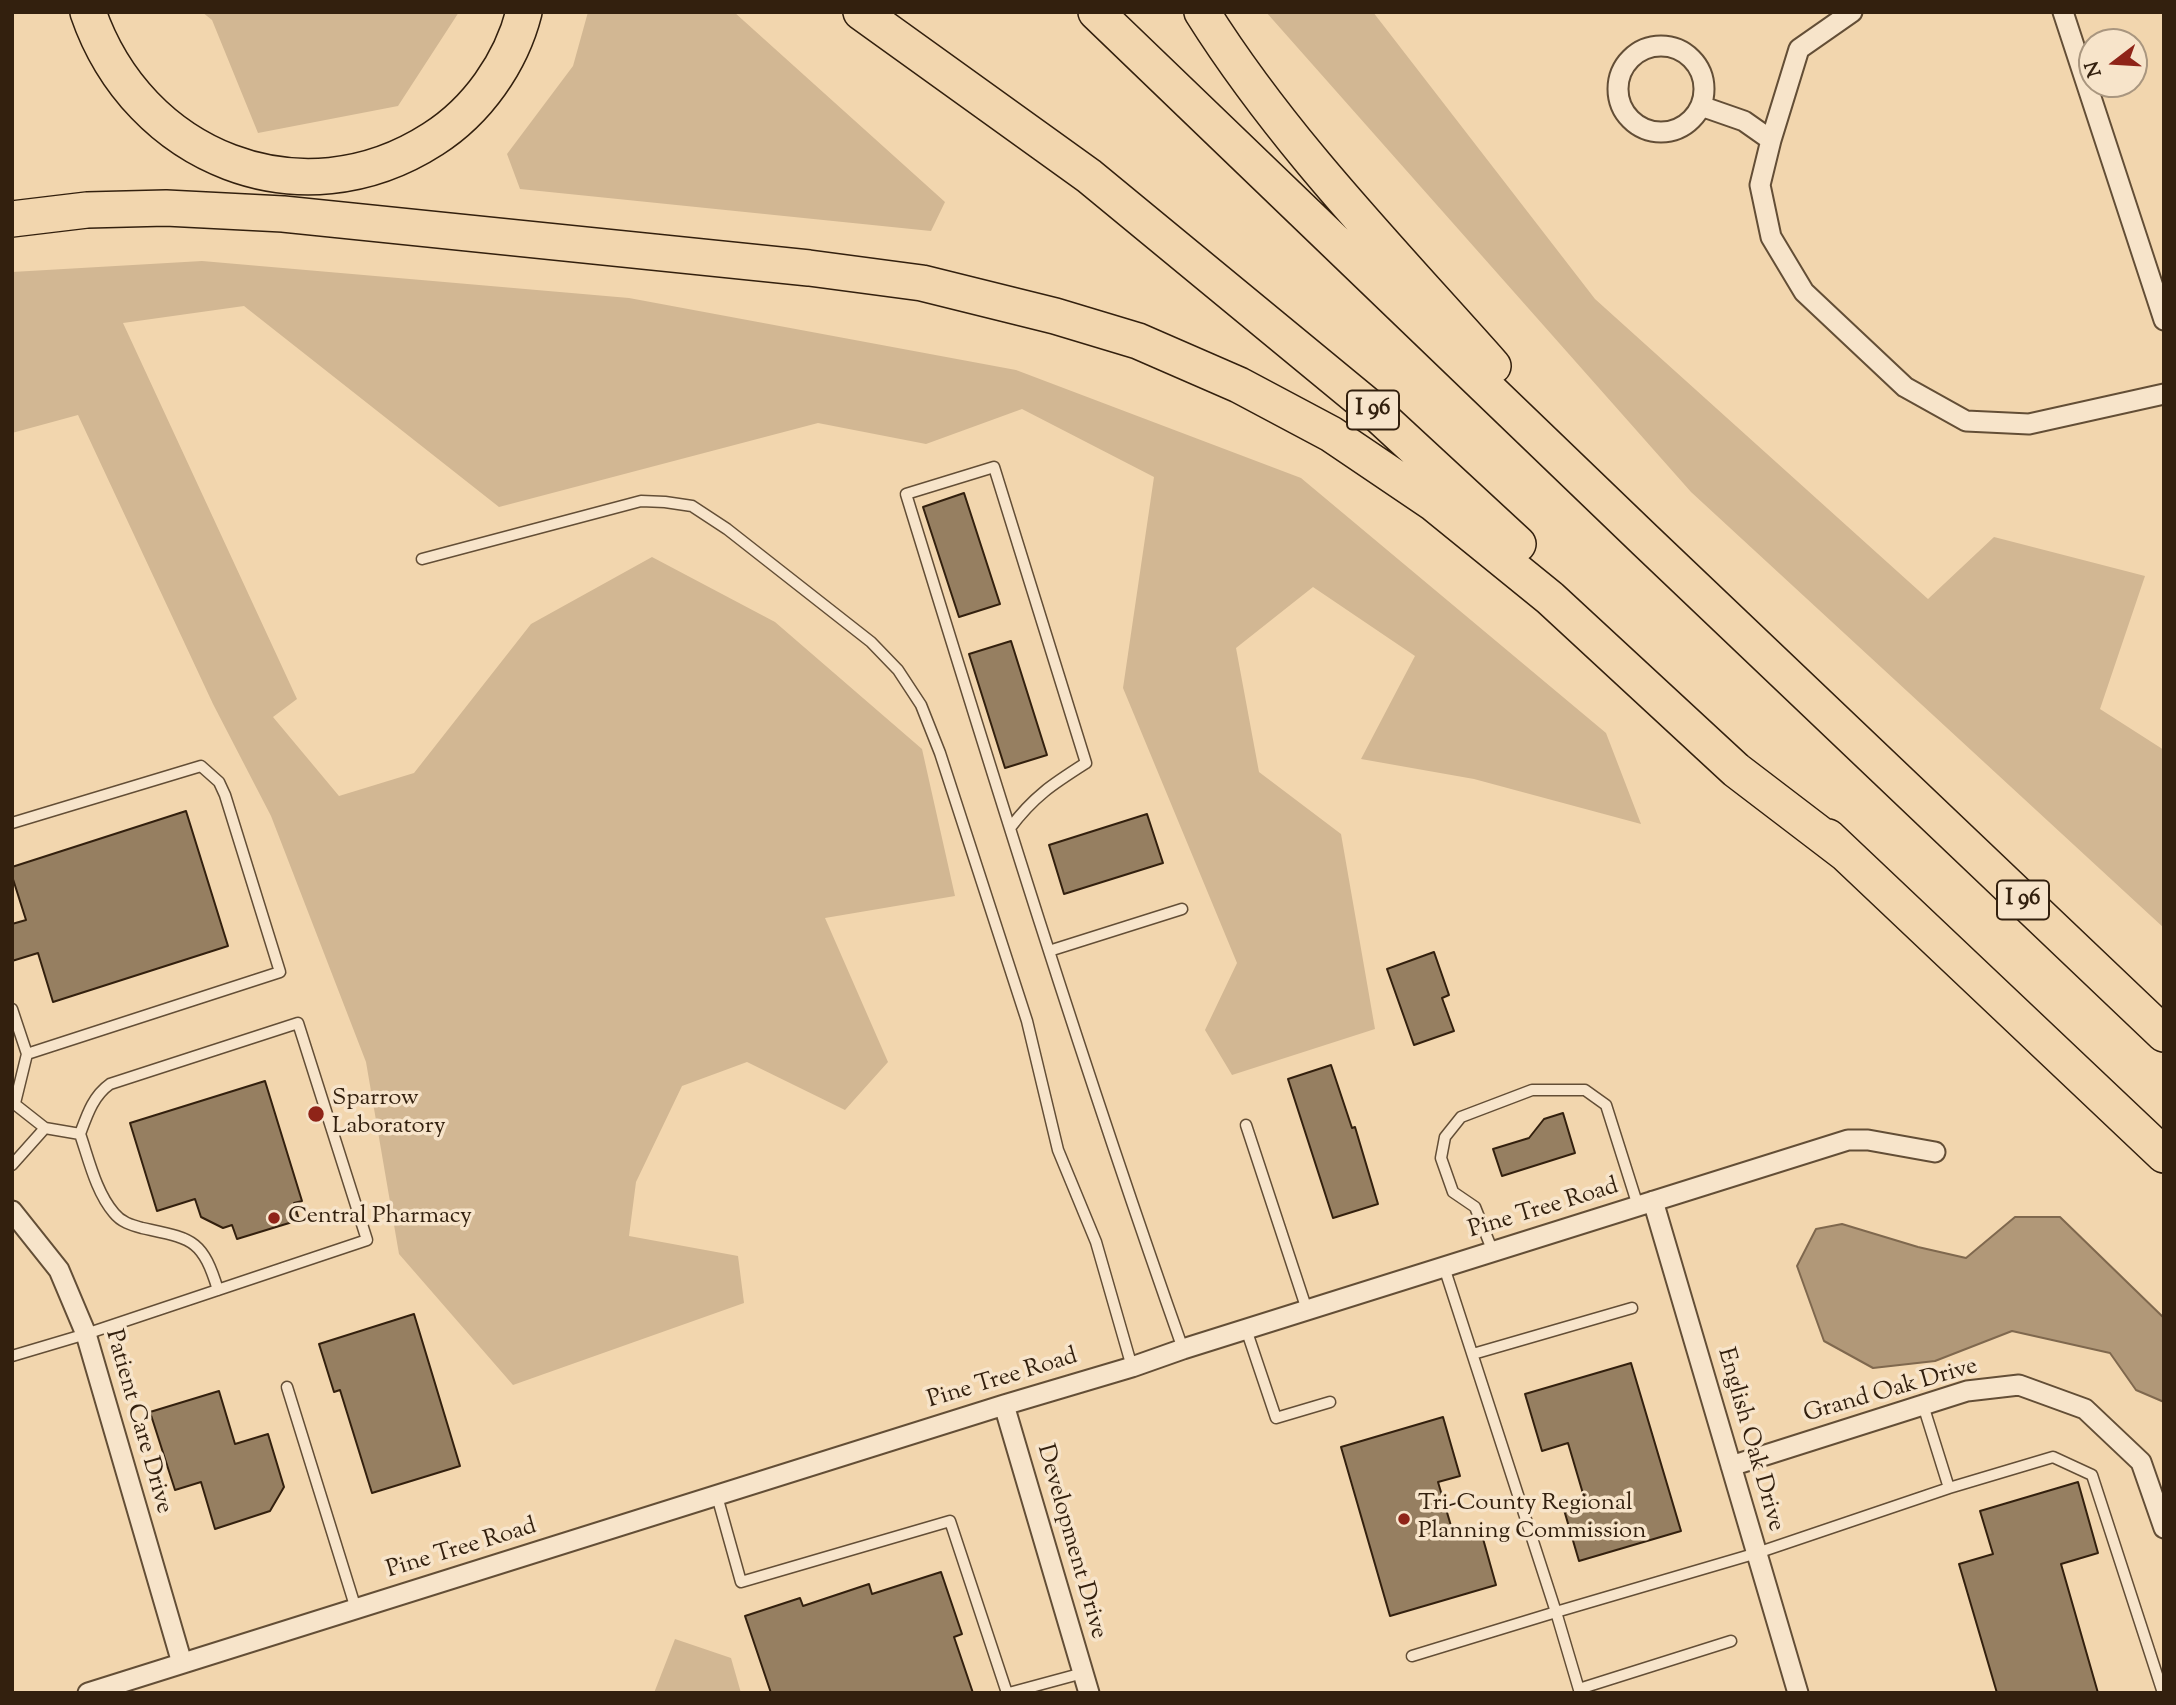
<!DOCTYPE html>
<html>
<head>
<meta charset="utf-8">
<style>
	body { margin:0 }
	#map { position:relative; width:2176px; height:1705px; overflow:hidden; background:#f2d6ae; font-family:"Sorts Mill Goudy",serif }
	canvas { display:block }
	.frame { position:absolute; inset:0; border:14px solid #33200e; pointer-events:none }
	.north { position:absolute; left:2078px; top:28px; width:70px; height:70px; box-sizing:border-box; background:#f7e4ca; border:2px solid #a9967f; border-radius:50%; rotate:253deg; font-size:19px; font-weight:700; line-height:28px; text-align:center; color:#33200e }
	.north::after { content:''; display:block; margin:auto; width:24px; height:32px; background:#8f2418; clip-path:polygon(50% 0,100% 100%,50% 72%,0 100%) }
</style>
</head>
<body>
<div id="map">
<canvas width="2176" height="1705"></canvas>
<div class="frame"></div>
<div class="north">N</div>
</div>
<script>
const g = document.querySelector('canvas').getContext('2d');
g.lineJoin = 'round';
function fill(path, color) { g.fillStyle = color; g.fill(path, 'evenodd'); }
function strokePath(path, color, width, dash) { g.strokeStyle = color; g.lineWidth = width; g.lineCap = dash ? 'butt' : 'round'; g.setLineDash(dash || []); g.stroke(path); }
function write(font, color, halo, rows, align = 'center') {
  g.font = font + ' "Sorts Mill Goudy",serif'; g.lineWidth = 7; g.setLineDash([]); g.textBaseline = 'middle'; g.strokeStyle = halo; g.fillStyle = color; for (const [text, x, y, turn = 0] of rows) {
    g.save(); g.translate(x, y); g.rotate((+turn || 0) * Math.PI / 180); g.textAlign = isNaN(turn) ? turn : align; if (halo) g.strokeText(text, 0, 0); g.fillText(text, 0, 0); g.restore();
  }
}
fill(new Path2D(`
	M202,12h257l-61,94 -140,27 -46,-113z
	M588,12h146l211,190 -14,29 -411,-42 -13,-35 66,-88z
	M1266,12h107l222,287 333,300 66,-62 151,39 -45,133 64,41v178l-473,-436z
	M202,261l427,37 387,72 285,108 305,255 35,91 -167,-45 -113,-20 54,-103 -102,-69 -77,61 23,124 82,62 34,195 -143,46 -27,-45 32,-67 -114,-275 31,-211 -132,-68 -96,35 -108,-21 -319,84 -255,-201 -121,17 174,376 -24,18 66,79 75,-23 117,-149 121,-67 123,65 147,127 33,147 -130,22 63,144 -43,48 -98,-48 -65,24 -46,96 -7,54 109,20 6,47 -231,82 -114,-131 -33,-192 -95,-246 -58,-112 -135,-289 -66,18v-161z
	M675,1639l56,19 10,35h-87z`), '#d2b793');
const water = new Path2D(`
	M2015,1217h45l104,101v84l-28,-12 -26,-37 -98,-22 -77,30 -62,7 -49,-27 -27,-75 19,-37 26,-5 76,23 48,11z`);
fill(water, '#b19878');
strokePath(water, '#7f684e', 2);
const building = new Path2D(`
	M964,493l36,111 -41,13 -36,-110z
	M1011,641l36,114 -42,13 -36,-114z
	M186,811l42,135 -175,56 -15,-49 -26,8v-37l14,-4 -14,-44v-9z
	M1147,814l16,49 -99,31 -15,-49z
	M1434,952l15,43 -7,3 12,33 -40,14 -27,-76z
	M1331,1065l21,63 3,-1 23,77 -45,14 -45,-139z
	M265,1081l37,120 -8,2 5,17 -62,19 -5,-14 -9,3 -22,-11 -6,-18 -38,12 -27,-88z
	M1563,1113l12,40 -73,23 -9,-27 36,-11 15,-19z
	M414,1314l46,152 -88,27 -32,-103 -6,2 -15,-48z
	M1631,1363l50,168 -102,30 -17,-58 22,-6 -16,-54 -26,8 -17,-57z
	M219,1391l16,53 33,-10 16,53 -14,24 -55,18 -14,-47 -26,8 -25,-78z
	M1443,1417l17,59 -22,6 16,54 26,-8 16,57 -106,31 -49,-169z
	M2078,1482l20,71 -37,11 37,129h-101l-38,-129 34,-10 -13,-43z
	M941,1572l21,62 -8,3 19,56h-202l-26,-77 55,-18 3,8 66,-22 3,10z`);
fill(building, '#967f61');
strokePath(building, '#33200e', 2);
const service = new Path2D(`
	M422,559l219,-58 24,1 27,4 35,23 144,113 27,28 23,35 19,48 87,268 31,129 38,92 36,125
	M12,823l189,-57 18,16 6,13 55,177 -253,82 -15,-45
	M1010,828c24,-32 43,-44 76,-65l-92,-296 -88,27c88,286 177,573 277,855
	M1049,951l133,-42
	M12,1102l33,26 -33,37
	M15,1103l12,-49
	M1246,1125l61,185
	M45,1128l35,6
	M1493,1252l-18,-45 -22,-15 -12,-34 4,-21 16,-20 71,-27h53l21,15 32,101
	M1444,1267l112,345 201,-59 192,-65 -26,-83
	M1246,1329l30,89 54,-16
	M1473,1354l159,-46
	M12,1356l74,-22 281,-94 -69,-217 -188,61c-17,12 -23,31 -30,50 9,26 16,58 34,79 7,9 17,12 28,15 50,11 60,10 76,62
	M287,1387l69,222
	M1949,1488l104,-31 39,18 70,215 2,-1
	M717,1496l24,86 209,-61 57,172
	M1412,1656l144,-44 24,81
	M1579,1689l152,-48
	M1009,1693l74,-20`);
const minor = new Path2D(`
	M1852,12l-53,37 -28,91 -11,45 11,52 33,55 101,95 61,34 63,3 135,-30
	M2063,12l101,308
	M1618 89a43 43 0 1 1 86 0a43 43 0 1 1-86 0Z
	M1701,106l43,15 27,19
	M1653,1201l145,492
	M12,1211l47,59 27,64 96,329
	M1004,1405l85,288
	M1731,1466l236,-75 52,-6 66,24 56,53 23,66
	M88,1693l916,-288 128,-38 51,-18 665,-209h20l67,12`);
const motorway = new Path2D(`
	M88,12c50,146 213,212 345,127 44,-28 78,-76 91,-127
	M861,12l228,164 284,234 145,134
	M1096,12l549,528 519,494
	M1202,12c81,129 190,240 291,354
	M12,219l75,-9 79,-2 117,6 526,54 113,15 133,33 83,25 101,44 92,49 102,69 117,95 186,172 110,84
	M1828,837l336,318`);
strokePath(service, '#634e36', 13);
strokePath(minor, '#634e36', 23);
strokePath(motorway, '#33200e', 38);
strokePath(service, '#f7e4ca', 10);
strokePath(minor, '#f7e4ca', 19);
strokePath(motorway, '#f2d6ae', 35);
for (const [x, y, r, color] of [
	[316,1114,9,"#8f2418"],
	[274,1218,7,"#8f2418"],
	[1404,1519,7,"#8f2418"]
]) { const dot = new Path2D(); dot.arc(x, y, r, 0, 2 * Math.PI); g.fillStyle = color; g.fill(dot); strokePath(dot, '#f7e4ca', 2.5); }
for (const [x, y, w] of [
	[1373,410,52],
	[2023,900,52]
]) { const box = new Path2D(); box.roundRect(x - w / 2, y - 19.5, w, 39, 5); g.fillStyle = '#f7e4ca'; g.fill(box); strokePath(box, '#33200e', 2); }
write('bold 23px', '#33200e', null, [
	["I 96",1373,410],
	["I 96",2023,900]
]);
write('24px', '#33200e', '#f7e4ca', [
	["Sparrow",332,1100],
	["Laboratory",332,1128],
	["Central Pharmacy",288,1218],
	["Tri-County Regional",1418,1505],
	["Planning Commission",1418,1533]
], 'left');
write('24px', '#33200e', '#f7e4ca', [
	["Pine Tree Road",1544,1210,-17],
	["Pine Tree Road",1003,1380,-17],
	["Grand Oak Drive",1891,1392,-16],
	["Patient Care Drive",137,1422,74],
	["English Oak Drive",1749,1440,74],
	["Development Drive",1070,1542,74],
	["Pine Tree Road",462,1550,-17]
]);
</script>
</body>
</html>
